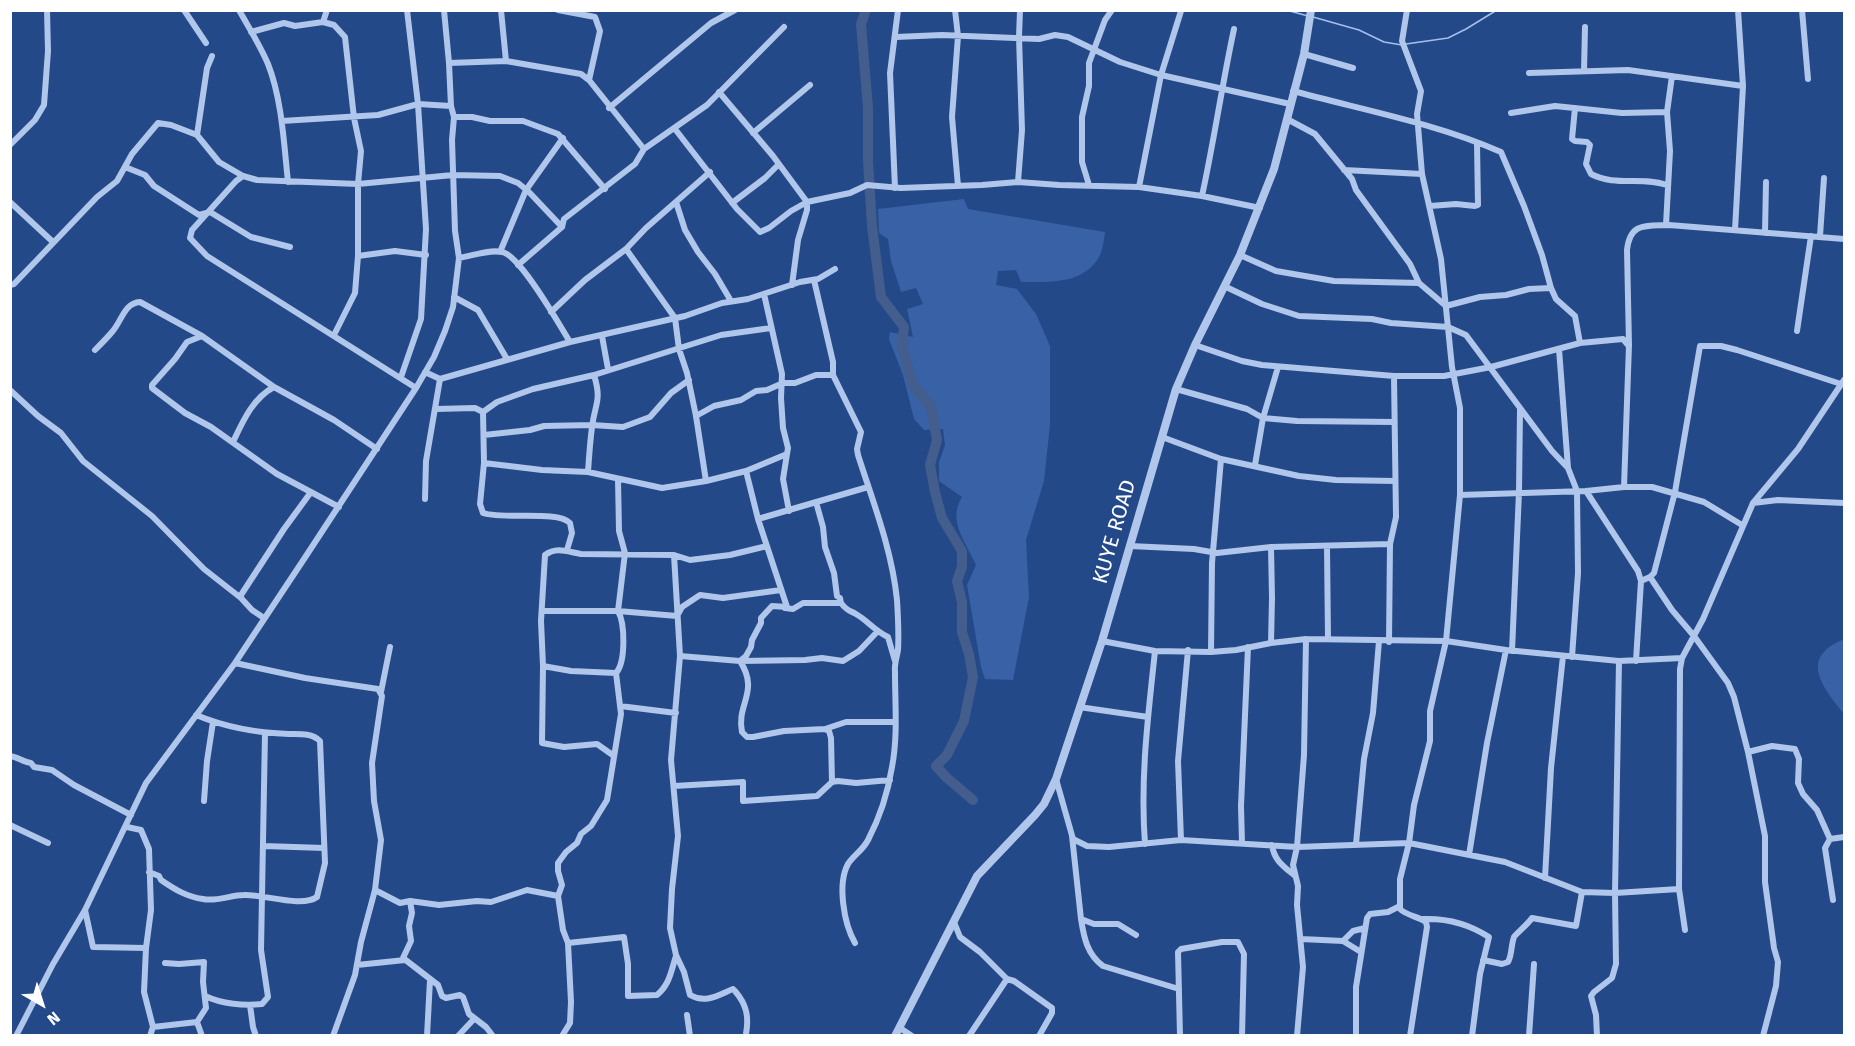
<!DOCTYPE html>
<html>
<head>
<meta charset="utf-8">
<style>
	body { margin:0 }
	#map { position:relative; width:1855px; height:1046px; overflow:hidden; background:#244989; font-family:"Fira Sans",sans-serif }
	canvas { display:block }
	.frame { position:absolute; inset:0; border:12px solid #fff; pointer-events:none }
	.north { position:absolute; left:12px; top:974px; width:60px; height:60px; -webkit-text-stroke:4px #244989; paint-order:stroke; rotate:141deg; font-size:16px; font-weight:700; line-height:24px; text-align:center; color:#fff }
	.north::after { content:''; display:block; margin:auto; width:21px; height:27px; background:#fff; clip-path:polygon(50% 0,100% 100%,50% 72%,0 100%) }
</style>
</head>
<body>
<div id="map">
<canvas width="1855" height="1046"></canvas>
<div class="frame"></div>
<div class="north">N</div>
</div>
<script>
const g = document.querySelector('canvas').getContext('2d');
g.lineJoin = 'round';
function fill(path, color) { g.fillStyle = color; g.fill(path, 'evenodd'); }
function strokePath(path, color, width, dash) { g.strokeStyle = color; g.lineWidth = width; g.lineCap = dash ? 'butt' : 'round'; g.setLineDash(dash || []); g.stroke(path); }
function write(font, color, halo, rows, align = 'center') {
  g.font = font + ' "Fira Sans",sans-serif'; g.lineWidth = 4.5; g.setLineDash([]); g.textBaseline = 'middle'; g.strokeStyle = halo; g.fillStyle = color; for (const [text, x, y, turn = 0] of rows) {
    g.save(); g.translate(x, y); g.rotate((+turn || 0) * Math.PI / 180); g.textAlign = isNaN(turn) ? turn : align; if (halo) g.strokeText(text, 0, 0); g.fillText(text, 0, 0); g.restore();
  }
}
fill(new Path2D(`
	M964,199l4,10 137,23c-1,7 -2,16 -5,23 -15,30 -51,27 -79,27l-5,-12 -18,1 -2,14 21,4 19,25 14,32v79l-6,56 -18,59 3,57 -16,83 -28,-1 -4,-12 -14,-82 9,-20c-10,-23 -29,-44 -14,-68l-23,-16v-19l6,-17 -2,-16 -19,1 -10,-11 -11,-44 -14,-36 1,-7 23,5 -6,-28 16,-5 -7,-16 -15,4 -10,-31 -3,-22 -9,-6 -1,-24z
	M1842,640h2v74c-20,-26 -46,-55 -2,-74z`), '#3861a6');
strokePath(new Path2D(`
	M1286,10l22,6
	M1313,17l46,13 25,12 18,3
	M1406,44l42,-6 18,-9 31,-19`), '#a4c0eb', 1.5);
strokePath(new Path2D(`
	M866,10l-5,14 7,84v53l4,65 9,71 23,30 -2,19 11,39 18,22 6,33 -7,25 5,27 7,26 20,33v16l-5,14 5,21v30l7,22 4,23 -9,44 -17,34 -11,11 11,12 26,22`), '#435d8c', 10);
strokePath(new Path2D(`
	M184,10l22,33
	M239,10c10,18 21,35 29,54 14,35 16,81 20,118
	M501,10l5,51
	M558,10l37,7 5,14 -11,49
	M955,10l3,26 -6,81 6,69
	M1407,10l-5,31 19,50 -4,23 5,60 19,85 11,108 8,41v87l-14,146 -16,70v30l-16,64 -5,38 -9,36v30c7,7 18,7 26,13l1,5 -17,109
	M1802,10l6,69
	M323,22l4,-12
	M251,32l33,-9 11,3 28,-4 11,3 11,12 9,81 7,33 -3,33v72l-3,37 -21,42
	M896,37l46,-2 97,4 16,-4 13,2 52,25 41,13 129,29
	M1304,54l49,14
	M449,63l57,-2 75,13 8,6 55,69
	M1584,71l1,-44
	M1529,73l99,-3 115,16
	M1293,91c70,19 142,32 208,61l23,54 18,49 9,33 5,11 19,17 5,27
	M719,92l54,64 34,46v8l-9,30 -6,45
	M609,108l102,-85 24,-13
	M1575,108l-3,31 3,2 12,1 3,3 -4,19 5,10c25,13 50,2 76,11
	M1511,113l44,-7 67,7 45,-1
	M454,117h18l18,4h33l35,13 47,55
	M1287,119l28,15 37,45 4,11 54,74 9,19 27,23 34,-9 26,-2 23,-6 22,-1
	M282,121l96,-6 40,-11 33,2
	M675,129l62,80 23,23 9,-4 22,-17 16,-9 43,-9 17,-8 34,3 81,-3 36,-3 41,3 80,2 63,9 58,12
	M753,133l57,-48
	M197,135l10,-67 5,-12
	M10,145l25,-25 9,-15 4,-54 -1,-41
	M125,167l20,8 9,11 45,29 11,-3 41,25 39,10
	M1344,170l78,4
	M243,176l-7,5 -44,49 -2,8 17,18 209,132
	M1018,182l4,-52 -3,-93 1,-27
	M1089,185l-7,-23v-45l7,-31v-23l16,-43 7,-10
	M1139,187l22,-112 20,-64
	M895,188l-5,-115 8,-63
	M1202,196c12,-55 20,-111 32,-167
	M10,202l43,40
	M676,202l9,28 13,22 17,22 16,27
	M732,203l33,-25 14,-14
	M1430,206l26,-2 19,2 3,-1 -1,-62
	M1666,225l4,-74 -3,-39 5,-36
	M1735,230l8,-144 -5,-76
	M1765,233l1,-51
	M1820,236l4,-58
	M626,249l49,69 4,31 8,24 9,43 10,65
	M500,252l26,-62 37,-52
	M1240,255l36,16 58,10 85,2
	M358,256l37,-5 31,4
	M459,258c13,-2 30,-9 43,-6 18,3 57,72 68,90
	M518,265l44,-38 2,-8 71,-55 9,-15 63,-44 77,-78
	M814,280l19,82v13l28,57 -4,17 1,6c15,47 34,95 39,145 1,16 2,33 1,50 -1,7 -4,14 -3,22 0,32 3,64 -3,95 -4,25 -12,50 -24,73 -5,10 -14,15 -20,24 -11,20 -4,60 7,79
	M10,285l4,-1 83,-87 20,-16 15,-27 26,-31 13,2 26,10 22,27 24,14 14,4 101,4 95,-9 47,1 18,7 10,8 34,36
	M1224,286l38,18 37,12 73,3 19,4 57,4 18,8 86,116 16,17
	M454,297l24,13 29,49
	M551,312l34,-32 41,-31 20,-21 64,-56
	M1797,331l14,-95
	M202,336l-15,6 -12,17 -23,26v3l33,25 26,14 66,47 62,33
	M602,336l6,33
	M1195,345l47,16 20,4 132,11h50l47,-9 89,-24 43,-4 5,6
	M1559,349l9,119 9,23 1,82 -6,84
	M95,350c6,-6 12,-12 17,-18 10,-11 12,-29 28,-30l62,34 72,51 60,33 43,29
	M425,372l15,7 7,-2 123,-35 115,-26 37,-13 26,-4 52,-17 18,-3 17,-10
	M401,377l20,-58 5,-90 -8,-125 -11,-94
	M1176,389l71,20 16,9 34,3 97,1
	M10,390l28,26 23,17 22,28 69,55 52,53 37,29
	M436,409l39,-1 8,4 1,51 -4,41 3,9c21,7 74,-3 87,10l2,10 -5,17
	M483,412l14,-10 36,-13 61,-14 127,-40 50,-7
	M696,416l18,-10 27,-6 15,-9 11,-1 16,-7h12l21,-8h17
	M484,435l46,-5 14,-4 48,-1 31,2 27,-10 21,-24 18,-13
	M1162,437l59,22 78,17 37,4 59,1
	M233,442c10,-21 20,-44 41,-55
	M787,454l-4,25 6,32
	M484,463l58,7 46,2 74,16 44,-7 40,-10 41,-17 1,-6 -5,-20 -2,-30 1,-24 -18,-80
	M1255,465l8,-47 15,-51
	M746,471l12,48 29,88 -15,-1 -11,12v5l-9,17 -1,7 -5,9 -6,5c20,31 -4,43 2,71l5,5h6l31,-6 41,-2 4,2 2,7 1,44
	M588,472c1,-15 2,-30 4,-45 3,-24 10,-26 2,-52
	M1624,487l5,-142 -2,-95c3,-28 19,-24 42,-25l175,14
	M1586,491l52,80 3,10 -5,80
	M1460,495l126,-4 38,-4h28l52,15 38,23
	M425,499l1,-38 14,-82
	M816,502l7,25 2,20 9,26 3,23 3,2 1,5
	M1753,503l25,-3 66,3
	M758,519l110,-32
	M1130,546l64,3 23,4 54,-6 119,-3
	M1327,546l1,93
	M674,555l6,101 -9,104 7,76 -6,53 -2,39 6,27 8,17 6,23c16,9 28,0 43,-6l2,2c12,14 14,26 11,43
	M1650,577l22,33 22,26 34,47 6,14 14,55 17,84v46l9,66 4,14 -2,24 -13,50
	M1641,581l9,-4 4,-4 21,-81 25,-146h21l16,4 104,34
	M785,608l8,1 10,-6h38c7,9 7,6 15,11 12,7 19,17 32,23l7,24
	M542,611h76l59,5 5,-9 18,-12 23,3 58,-8
	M264,618l-12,-8 -11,-12v-3l43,-66 27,-37
	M1102,641l53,10 56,1 25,-2 35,-7 35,-4 140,2 60,9 113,11 63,-3
	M1389,642l1,-98 6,-27 -2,-141
	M1271,643l1,-45 -1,-51
	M1512,651l7,-159 1,-83
	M1211,652l1,-89 9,-104
	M680,656l60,5 65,-1 17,-2 21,3 16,-10 18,-19
	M235,663l70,15 73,11 4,7 -10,67 2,38 7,39 -6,50 -14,52 -6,33 -22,61
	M616,673c10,-11 9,-50 2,-62l7,-58 -6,-22 -1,-52
	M381,692l9,-45
	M620,706l56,7
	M1079,707l69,10
	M825,729l21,-7h49
	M1748,752l24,-6 23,3 4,10 -1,24 5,11 14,16 13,29
	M10,756c8,1 13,6 21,7l3,4 18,3 22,15 57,30
	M614,756l-17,-12 -33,3 -22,-4 1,-77 -2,-45 4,-66c12,-9 23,-3 36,-1l93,1 16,5 40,-5 37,-9
	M1056,779l17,60 14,7 22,1 72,-7 116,7 112,-4 96,19 77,30 33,1 64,-4
	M674,786l69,-4v19l74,-5 15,-14 6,-1 18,2 34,-3
	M204,801l3,-40 6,-39
	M10,825l38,18
	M127,827l14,3 8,19 2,61 -5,38 -2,44 9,35 -3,9
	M1072,836l9,83 13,5h24l18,11
	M1181,840l-3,-79 10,-111
	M1242,843l-1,-37 7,-159
	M1145,844c-5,-66 3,-127 10,-193
	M1356,844l8,-85 9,-46 6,-72
	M1272,845c2,15 11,21 22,30
	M264,846l60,2
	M1469,855l18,-112 19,-93
	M149,872l10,4 2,4c13,9 26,17 42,19 13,3 28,-4 41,-4 19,-1 58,13 73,2l8,-34 -5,-122c-8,-8 -20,-7 -31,-7 -31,-1 -64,-7 -93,-19
	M1545,878l6,-110 12,-112
	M375,890l25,13 10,-2 29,4 38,-4 14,1 36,-12 31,6 4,-11 -4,-14v-8l8,-11 11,-9 4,-9 10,-8 16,-26 14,-86 -5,-41 -45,-2 -28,-5
	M558,896l5,34 5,13 3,59 -1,21 -8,13
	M1833,900l-8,-52 5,-9 14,-2
	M410,901l2,12 -3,13 2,15 -8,17 35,27 4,11 4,2 14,-3 3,2 6,17 17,13 7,9
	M85,910l8,37 53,1
	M1081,919c3,19 6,35 22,47l76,23
	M1423,919c24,-1 46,5 66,18l-9,37 -8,62
	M954,922l6,15 20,15 27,27 7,2 38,27v5l-13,23
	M1685,930l-6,-41 1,-220 2,-11 21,-39 50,-116 45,-54 46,-69
	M1301,939l42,2 10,-10 12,-3
	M1343,941l18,11
	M568,943l56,-6 4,27v32l29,-1c13,-11 14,-24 19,-39
	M1483,960l19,4 6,-2c4,-7 3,-17 6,-25 2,-3 14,-13 18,-19l44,8 6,-34
	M165,963l14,1 25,-2 -1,20 3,26 -9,14
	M357,965l48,-5
	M205,996c17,8 39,10 57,8l6,-7 -7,-47 4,-217
	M250,1005l3,22 3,9
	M687,1015l3,21
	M197,1022l5,14
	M153,1027l44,-5
	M900,1028l12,8
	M16,1036l37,-72 32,-54 61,-127 89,-120 71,-107 110,-168 18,-31 11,-26 8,-24 6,-49 -4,-27 -3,-91 2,-23 -3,-11 -2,-43 -5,-53
	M427,1036l3,-56
	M458,1036l16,-17
	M969,1036l38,-57
	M1180,1036l-2,-84 3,-3 41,-7h16l6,12 -2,82
	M1297,1036l6,-69 -6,-62 1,-19 -5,-21 4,-18 7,-92 2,-116
	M1356,1036v-49l11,-69 3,-4 18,-2 12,-6
	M1529,1036l5,-72
	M1597,1036l-1,-21 -5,-19 3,-4 18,-14 4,-14 -1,-71 4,-232`), '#b0c6ea', 6);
strokePath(new Path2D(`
	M895,1036l82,-160 58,-61 9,-11 12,-25 46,-138 74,-252 19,-44 45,-90 34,-86 30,-115 7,-44`), '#b0c6ea', 8);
write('21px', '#fff', '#244989', [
	["KUYE ROAD",1115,532,-74]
]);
</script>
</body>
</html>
